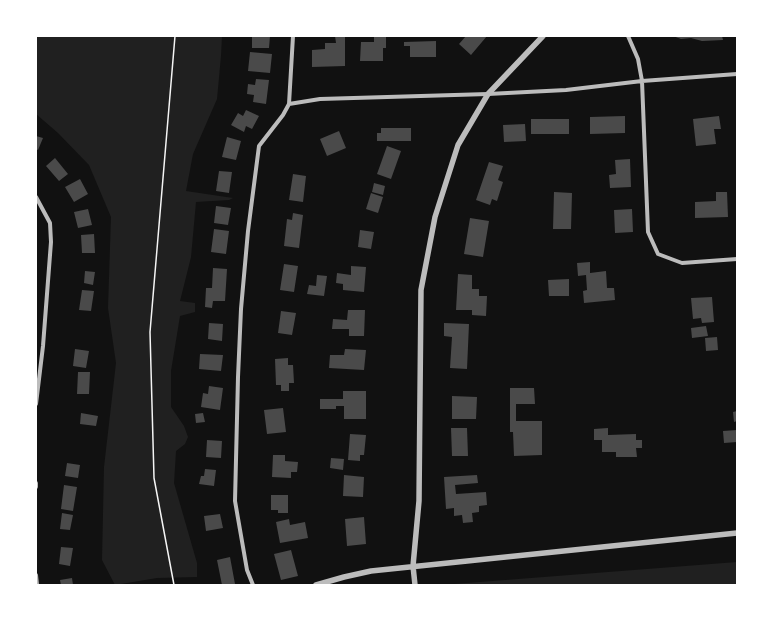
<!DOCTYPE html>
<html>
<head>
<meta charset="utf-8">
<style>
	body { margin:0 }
	#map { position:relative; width:773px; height:621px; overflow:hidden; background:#111; font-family:"Nunito Sans",sans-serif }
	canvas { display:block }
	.frame { position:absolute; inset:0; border:37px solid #fff; pointer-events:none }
</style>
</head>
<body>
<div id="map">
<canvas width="773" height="621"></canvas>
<div class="frame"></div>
</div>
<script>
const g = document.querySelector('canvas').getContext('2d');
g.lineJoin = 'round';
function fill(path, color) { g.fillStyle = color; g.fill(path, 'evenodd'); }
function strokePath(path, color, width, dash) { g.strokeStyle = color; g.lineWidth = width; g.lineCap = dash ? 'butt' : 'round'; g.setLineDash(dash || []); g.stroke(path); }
fill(new Path2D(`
	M36,36h186l-1,20 -4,43 -24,55 -7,37 47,7 -4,2 -33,2 -5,55 -11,44 15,2v9l-15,4 -9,55v36l13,19 4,11 -3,7 -9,7 -2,32 23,80v14l-40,1 -42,7 -13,-25 2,-93 12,-104 -8,-55 3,-91 -22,-52 -31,-32 -22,-19z
	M737,562v23h-296z`), '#202020');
fill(new Path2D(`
	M252,36h18l-1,12h-17z
	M335,36h10v30l-33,1v-17l13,-1v-6h11z
	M374,36h12v12h-3v13h-23l1,-19h13z
	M466,36h21l-16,19 -12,-11z
	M673,36h49l1,4 -21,1 -11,-3 -10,1z
	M436,41v16h-26v-11h-6v-4z
	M250,52l22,2 -2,19 -22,-2z
	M256,79l13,1 -3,24 -13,-2 1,-7 -7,-1 1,-10 7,1z
	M246,110l13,6 -7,13 -6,-3 -2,6 -13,-7 7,-12 5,3z
	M625,116v17l-35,1v-17z
	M719,116l2,13h-7l2,15 -20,2 -3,-27z
	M531,119h38v15h-38z
	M525,124l1,17 -22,1 -1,-17z
	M381,128h30v13h-34v-8h4z
	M339,131l7,17 -19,8 -7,-17z
	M36,136l7,2 -5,12 -2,-1z
	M227,137l14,4 -5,19 -14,-3z
	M387,146l14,5 -10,28 -14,-5z
	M55,158l13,16 -9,7 -13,-15z
	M630,159l1,28 -21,1 -1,-13 7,-1 -1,-14z
	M489,162l14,4 -5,14 5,2 -6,19 -5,-2 -2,6 -14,-5z
	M219,171l13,1 -3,21 -13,-2z
	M293,174l13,2 -3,26 -14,-2z
	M80,179l8,15 -14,8 -9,-15z
	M374,183l11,3 -2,9 -11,-3z
	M554,192l18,1 -1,36h-18z
	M716,192h11l1,25 -33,1v-16l21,-1z
	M371,193l12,4 -5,16 -12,-4z
	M216,206l15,2 -3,17 -14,-2z
	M88,209l4,16 -14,3 -4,-16z
	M632,209l1,23 -18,1 -1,-23z
	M293,213l10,2 -4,33 -15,-2 3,-27 5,1z
	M470,218l19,3 -6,36 -19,-3z
	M214,229l15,2 -3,23 -15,-2z
	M360,230l14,2 -3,17 -13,-2z
	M94,234l1,19h-13l-1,-18z
	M590,262v11l16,-2 1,17h7l1,12 -31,3 -1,-12 4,-1 -1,-15 -8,1 -1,-13z
	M284,264l14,2 -4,26 -14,-2z
	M351,266l15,1 -2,25 -21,-2v-6l-7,-1 1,-10 14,2z
	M213,268l14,1 -2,32h-12l-1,7 -7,-1 1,-19h6z
	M85,271l10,1 -2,13 -9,-2z
	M458,274l14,1v14h7v7h8l-1,20 -14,-1v-5h-16z
	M317,275l10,1 -3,20 -17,-2 2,-9 7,1z
	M569,279v17h-20l-1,-16z
	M82,290l12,1 -3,20 -12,-1z
	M712,297l2,25 -12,1 -1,-5 -8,1 -2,-21z
	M348,310h17l-1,26h-15v-7h-17l1,-10 14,1z
	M281,311l15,2 -4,22 -14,-2z
	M209,323l14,1 -1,17 -14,-2z
	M444,323l25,1 -2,45 -17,-1 2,-31 -8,-1z
	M706,326l2,10 -16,2 -1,-10z
	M717,337l1,13 -12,1 -1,-13z
	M75,349l14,2 -3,17 -13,-2z
	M345,349l21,1 -2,20 -35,-2 1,-13h14z
	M200,354l23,1 -2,16 -22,-2z
	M288,358v7h5l1,18h-5v8h-8v-6h-5l-1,-26z
	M78,372h12l-1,22h-12z
	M209,386l14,2 -3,22 -19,-3 2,-14 5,1z
	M510,388h24l1,16h-19v17h26v34l-28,1 -1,-24h-3z
	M343,391h23v28h-22v-13h-8v3h-16v-10h23z
	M452,396l25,1 -1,22h-24z
	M283,408l3,24 -19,2 -3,-24z
	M737,411v10l-3,1 -1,-10z
	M81,413l17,3 -2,10 -16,-2z
	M203,413l2,9 -9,1 -1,-9z
	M451,428h16l1,28h-16z
	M608,428v7l28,-1v6h6v8h-6l1,9h-21v-5h-14v-12h-8v-11z
	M737,430v12l-13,1 -1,-12z
	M350,434l16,1 -2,20h-4v6l-12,-1z
	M207,440l15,1 -1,17 -15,-1z
	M273,455h12v6l13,1 -1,10h-6v6l-19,-1z
	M331,458l13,1 -1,11 -13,-2z
	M67,463l13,2 -2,13 -13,-2z
	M205,469l11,1 -2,16 -15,-2 2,-8h3z
	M344,475l20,2 -1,20 -20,-1z
	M477,475l1,8 -23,2 1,9 30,-2 1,13 -8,1v6l-7,1 1,9 -10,1 -1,-8 -8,1v-8l-8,1 -2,-32z
	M64,485l13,2 -4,24 -12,-2z
	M271,495h17v18h-10v-3h-7z
	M62,513l11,2 -3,15 -10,-1z
	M220,514l3,14 -17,3 -2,-15z
	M364,517l2,27 -19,2 -2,-27z
	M289,519l1,6 15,-3 3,16 -28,5 -4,-21z
	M61,547l12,1 -3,18 -11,-2z
	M291,550l7,26 -17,4 -7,-26z
	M230,557l5,27 -13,1 -5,-25z
	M72,578l1,7h-12l-1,-5z`), '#4a4a4a');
strokePath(new Path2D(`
	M174,585l-20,-107 -4,-146 25,-296`), '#f5f5f5', 1.5);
strokePath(new Path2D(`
	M628,36l10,23 4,22 6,151 10,22 24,9 55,-4
	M289,104l31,-5 168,-5 78,-4 76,-9 95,-7
	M36,197l14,26 1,19 -8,104 -7,58
	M36,483v4
	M36,575l1,10
	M253,585l-6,-15 -12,-69 3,-124 3,-68 7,-78 11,-85 24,-31 6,-11 4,-68`), '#bcbcbc', 4);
strokePath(new Path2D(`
	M316,585l28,-8 27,-6 366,-38
	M415,585l-2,-19 6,-65 2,-211 14,-73 23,-72 30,-51 55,-58`), '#bcbcbc', 5.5);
</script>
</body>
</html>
